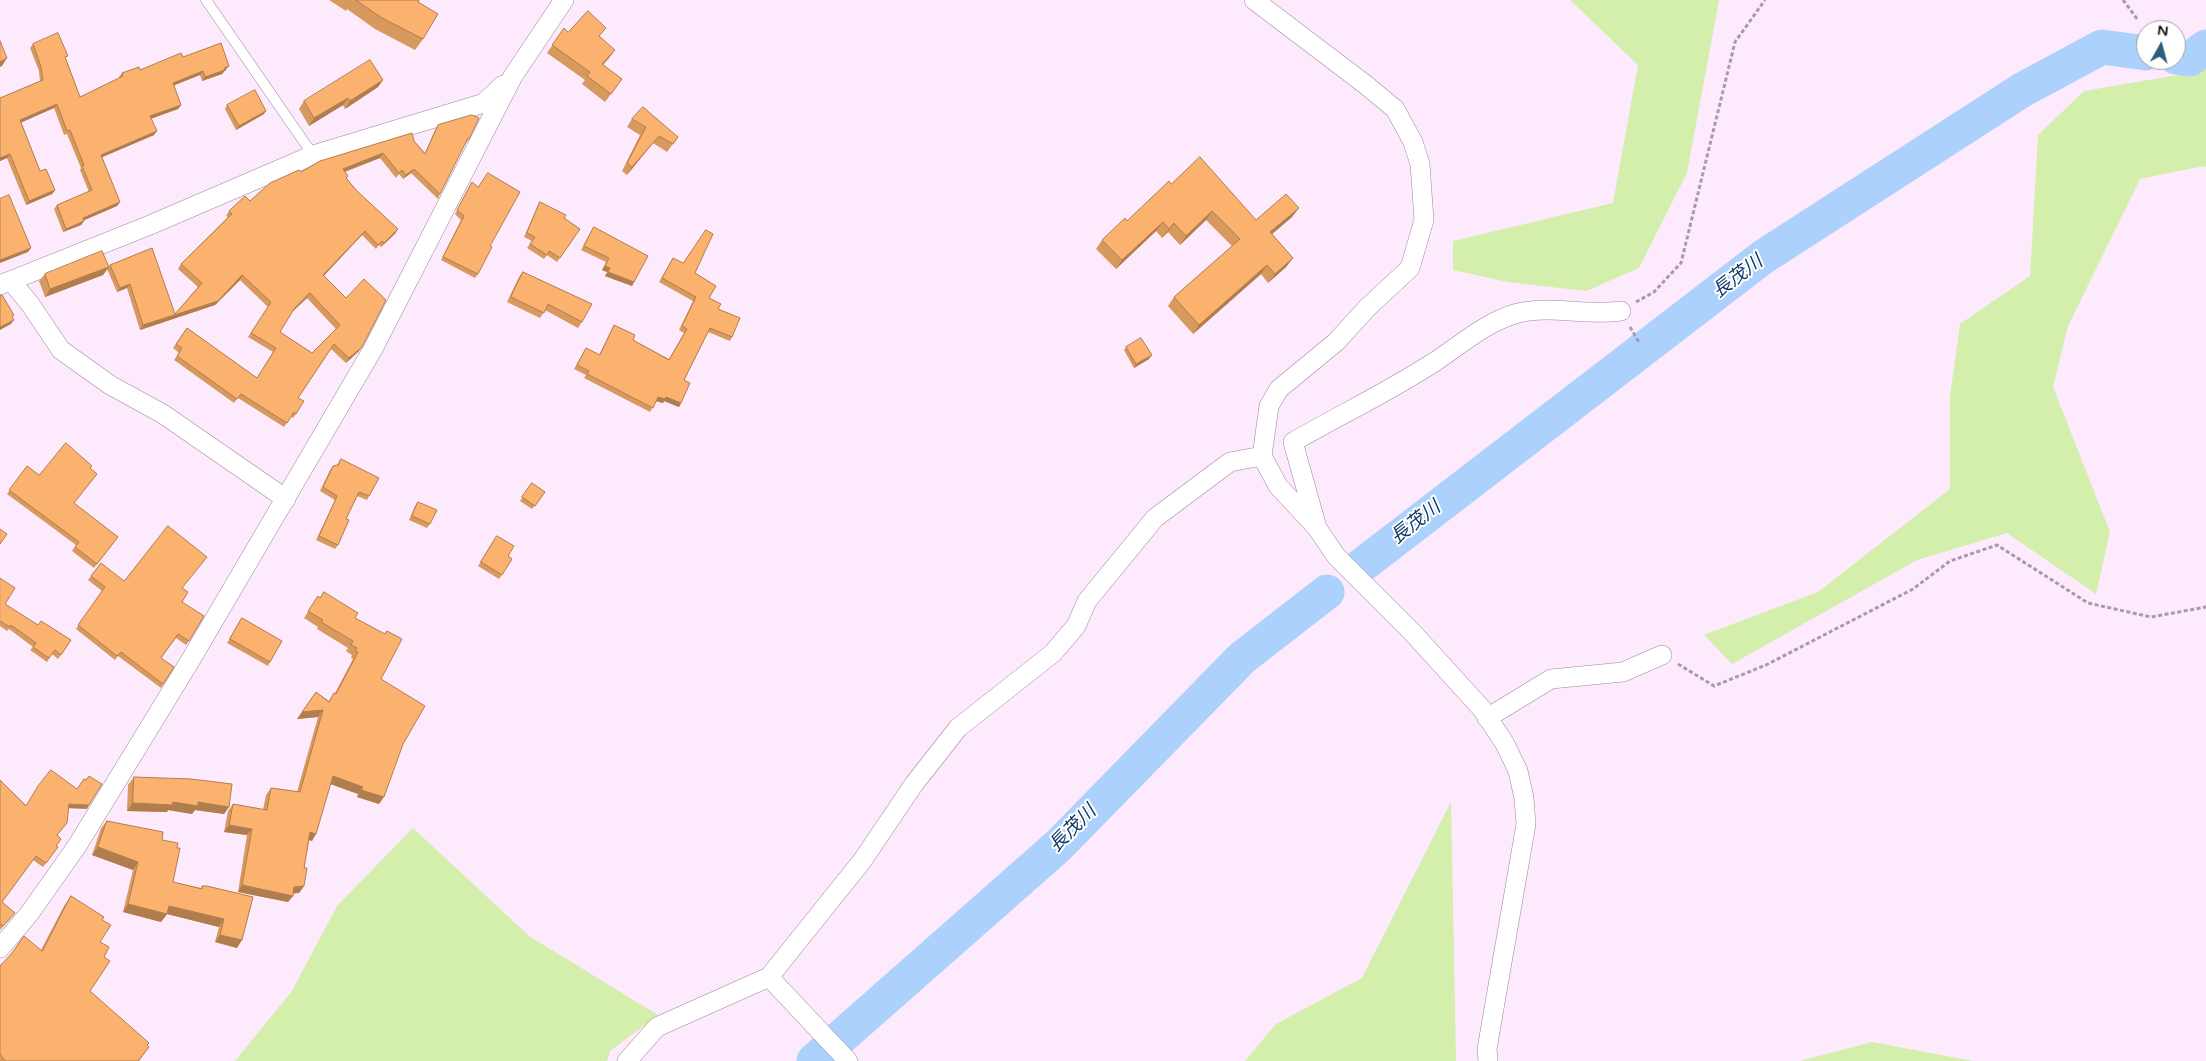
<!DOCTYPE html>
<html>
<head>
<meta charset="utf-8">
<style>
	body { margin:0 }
	#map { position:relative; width:2206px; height:1061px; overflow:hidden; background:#fdeafd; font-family:"Varela Round",sans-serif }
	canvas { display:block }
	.north { position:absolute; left:2136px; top:20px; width:50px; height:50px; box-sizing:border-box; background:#fff; border:1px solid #a39fa3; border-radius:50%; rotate:7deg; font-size:14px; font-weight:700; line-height:20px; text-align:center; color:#181018 }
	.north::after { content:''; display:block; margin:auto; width:18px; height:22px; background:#2d5d7b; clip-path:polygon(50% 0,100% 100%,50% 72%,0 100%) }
</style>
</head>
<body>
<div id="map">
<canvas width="2206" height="1061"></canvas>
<div class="north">N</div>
</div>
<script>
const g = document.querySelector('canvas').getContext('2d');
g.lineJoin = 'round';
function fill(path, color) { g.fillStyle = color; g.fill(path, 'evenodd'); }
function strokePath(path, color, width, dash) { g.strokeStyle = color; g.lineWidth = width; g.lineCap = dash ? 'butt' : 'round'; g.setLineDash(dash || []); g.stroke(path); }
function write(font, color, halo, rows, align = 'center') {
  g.font = font + ' "Varela Round","Noto Sans JP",sans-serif'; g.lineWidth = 4; g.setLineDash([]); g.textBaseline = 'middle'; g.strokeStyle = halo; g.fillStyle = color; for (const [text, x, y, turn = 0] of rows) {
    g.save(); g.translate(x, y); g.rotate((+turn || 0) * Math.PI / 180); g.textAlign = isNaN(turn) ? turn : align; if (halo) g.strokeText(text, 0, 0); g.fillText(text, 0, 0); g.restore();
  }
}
fill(new Path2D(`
	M1570,0h149l-32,173 -48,95 -53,23 -78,-9 -55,-12v-29l160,-38 25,-138z
	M2206,68v99l-3,-1 -63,13 -72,147 -15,61 57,145 -14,62 -89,-61 -90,27 -185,104 -28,-29 114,-43 132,-103v-93l10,-72 70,-48 8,-141 46,-44 100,-17z
	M1451,802l5,259h-211l31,-37 86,-46z
	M413,828l116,108 129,79 -48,36 -3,10h-372l57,-70 45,-85z
	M1872,1042l101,19h-173z`), '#d4eeac');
strokePath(new Path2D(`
	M2176,57l14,2 16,-12
	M1361,566l402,-309 259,-167 80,-43 44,6
	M814,1061l244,-215 184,-188 85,-66`), '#acd1fc', 35);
const lane = new Path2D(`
	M206,0l107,155`);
const street = new Path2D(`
	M1254,0l112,85 29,24 18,33 7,22 4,56 -14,48 -43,40 -31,34 -57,47 -10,17 -7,50 16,30 39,42 19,28 76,76 70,77 23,35 13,27 6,27 2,26 -39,225 1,12
	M11,281l19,23 31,46 49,35 53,29 123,85
	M0,285l150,-60 163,-70 171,-52 19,-18
	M1316,524l-23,-82c47,-27 97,-51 143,-81 27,-18 50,-39 82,-48 33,-8 69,3 103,-2
	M1487,718l64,-39 72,-7 39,-17
	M0,948l29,-34 48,-68 113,-185 183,-312 140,-273 51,-76
	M769,977l79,84
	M627,1061l30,-34 112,-50 93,-116 52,-77 44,-56 95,-75 23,-27 11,-25 68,-83 75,-56 32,-6`);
strokePath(lane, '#9c879d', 11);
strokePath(street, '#9c879d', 20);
strokePath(new Path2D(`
	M2123,0l15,20
	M1636,302l18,-10 27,-29 54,-221 30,-42
	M1630,327l10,17
	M1678,664l36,22 52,-21 147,-76 37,-28 47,-16 91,58 63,14 55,-10`), '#a99aa9', 3, [4, 2.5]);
strokePath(lane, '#fff', 10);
strokePath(street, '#fff', 19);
fill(new Path2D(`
	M329,0h90l-1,2 5,37 -8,11 -40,-21 -28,-20 -1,2z
	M564,28l4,4 32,5 9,21 -6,7 19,14 -17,23 -23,-18 3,-4 -38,-27z
	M33,44l33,15 14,38 40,-19 -1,-1 3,-4 18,-3 43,-13 44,13 -3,1 -2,3 -20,7 -2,-6 -26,10 7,20 -3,4 -27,9 3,17 -52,22 18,45 -3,4 -33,14v1l-3,4 -18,7 -9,-23 3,-4 32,-13 -9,-22 1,-2 -14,-34 -3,1 -10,-27 -33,14 19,49 15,19 -3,4 -26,11 -19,-47 -7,3v-63l40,-17 -1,-10 -9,-23z
	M383,80l-5,7 -33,22 -2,-4 -34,21 -10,-17 5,-8z
	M227,105l37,9 -28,16 -11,-21z
	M632,119l46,18 -11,15 -14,-9 -26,32 -5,-4 18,-36 -13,-8z
	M438,125l31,14 -3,4 -1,-1 -25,52 -2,5 -27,-26 -8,6 -4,-5 -3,4 -16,-20 -35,14 1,6 11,13 41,38 -17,18 -2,-2 -3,4 -14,-14 -39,41 36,75 -13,12 -15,-14 -33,49 -2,16 -3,4 -2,-1 -7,10 -46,-29 -4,5 -60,-43 5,-7 -6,-5 14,-20 70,50 16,-26 -25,-15 20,-30 -28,-27 -25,25 -75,25 -13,-42 -10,4 -10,-23 -4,6 -58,22 -6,-16 6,-7 64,-7 1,-2 65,49 23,-27 -20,-18 3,-5 47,-47 -2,-1 3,-5 21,-10 51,-29 113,-31 11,12 10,-23zM307,298l29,31 -24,24 -32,-21 12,-20z
	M472,182l6,92 -3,4 -34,-18 20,-40 -6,-6z
	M1171,184l85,36 36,-3 -20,17 21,24 -7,9 -18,16 -7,-9 -68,60 -25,-28 6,-9 58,-51 -26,-26 -26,25 -12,-13 -6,6 -6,-7 -40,38 -20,-20 6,-9 25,-19z
	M540,202l40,27 -23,33 -10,-7 -3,4 -17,-11 5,-7 -8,-4 14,-31z
	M594,227l40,55 -2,4 -27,-10 2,-4 -5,-2 4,-8 -25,-12z
	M673,258l22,15 14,25 9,11 14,28 -2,4 -22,-9 -24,48 -3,23 -2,4 -15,-6 -1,2 -7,-2 -6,11 -66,-34 2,-3 -12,-6 12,-21 13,7 15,-30 19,15 36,19 15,-26 -5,-3 14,-29 -34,-19z
	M523,272l59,50 -4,6 -33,-18 -5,8 -33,-16 12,-25z
	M1126,347l23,12 -15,9 -10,-18z
	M341,459l28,37 -2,4 -10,-4 -11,23 -8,26 -3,4 -19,-9 19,-40 -15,-9 10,-21 3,-4 4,-1z
	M27,466l12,9 51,-7 7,6 -23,29 44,34 -24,31 -22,-17 4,-6 -69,-51z
	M532,483l13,9 -13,17 -12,-8z
	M418,502l12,22 -3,4 -18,-8 6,-14z
	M494,540l14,16 4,3 -13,20 -21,-13z
	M101,563l23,18 58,8v13l7,39 -3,4 -10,-7 -15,20 13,9 -13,21 -43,-32 -3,4 -39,-31 26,-38 -14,-11z
	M0,578l5,26 33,21 33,15 -13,19 -6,-5 -5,8 -17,-12 3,-3 -24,-18 -2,2 -7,-5z
	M324,592l31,26 29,16 3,-3 -6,48 22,65 -24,60 -22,-7 1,-3 -28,-10 -18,57 -3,-1 -5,28v18l-5,7h-6v3l-5,6 -50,-10 9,-57 -23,-3 4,-21 5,-7 30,6 3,-15 5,-7 26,4 21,-75 -21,2 19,-27 13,9 5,-8h1l18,-34 -2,-1 1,-3 -6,-4 2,-3 -31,-19 1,-2 -14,-9 14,-22 2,2z
	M242,618l28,44 -2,4 -41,-23z
	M134,777l95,30 -5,7 -29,-4 -3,4 -24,-4 -1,2 -40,-1 1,-26z
	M0,780l26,25 61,4 -19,-1 -11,28 -1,10 2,1 -15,20 -10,-7 -31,42 13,11 -15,17z
	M107,821l55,19 15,8 -4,34 28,6 1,-2 51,11 -16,51 -22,-6 4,-15 -52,-13 -6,8 -38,-10 10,-42 -41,-15 9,-27z
	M71,896l31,24 -2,22 4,15 -14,34 59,56 -10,14h-139v-95l41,-16 23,-44z`), '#d8995f');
fill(new Path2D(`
	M615,50l-6,8 -13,14 6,-8z
	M7,58l-5,8 -2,1v-5z
	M229,66l-7,8 -20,7 3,-4z
	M203,71l-3,4 -30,12 3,-4z
	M383,80l-5,7 -33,22 5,-8z
	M348,98l-5,7 -34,21 5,-8z
	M57,104l-3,4 -36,16 2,-4z
	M181,105l-3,4 -30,11 2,-4z
	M266,111l-2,3 -28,16 3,-4z
	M157,131l-3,4 -56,24 3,-4z
	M659,136l-6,7 -26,32 5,-8z
	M383,153l-3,5 -40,15 3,-4z
	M10,154l-3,4 -7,3v-3z
	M414,169l-3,4 -8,6 3,-4z
	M55,190l-3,4 -26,11 3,-4z
	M120,202l-3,4 -37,16 3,-4z
	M1299,208l-7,9 -28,24 6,-9z
	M1212,211l-6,9 -26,25 6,-9z
	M84,221l-3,4 -18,7 3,-3z
	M1163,222l-7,9 -40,38 6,-9z
	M1174,223l-6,9 -6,6 7,-9z
	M398,229l-3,5 -14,13 3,-4z
	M365,231l-3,4 -42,45 3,-5z
	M31,248l-3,4 -28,11v-3z
	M1293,258l-7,9 -18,16 7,-9z
	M1267,265l-6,9 -68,60 6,-9z
	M605,266l5,2 -3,4 -5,-2z
	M109,267l-6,8 -58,22 5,-8z
	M608,272l26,10 -2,4 -27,-10z
	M242,275l-2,5 -25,25 -75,25 3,-5 75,-24z
	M130,284l-3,4 -10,4 3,-4z
	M310,293l-3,5 -16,15 3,-4z
	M14,320l-3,4 -11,6v-3z
	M362,347l-3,4 -13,12 3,-5z
	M1152,355l-3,4 -15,9 2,-4z
	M658,397h8l15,6 -2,4 -15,-6 -1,2 -8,-2z
	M323,710l-5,7 -21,2 5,-7z
	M333,776l30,11 -5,7 -30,-11z
	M361,790l23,7 -5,7 -22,-7z
	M198,802l31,5 -5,7 -29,-4 -3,4 -24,-4 -1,2 -40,-1 6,-8z
	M69,804l20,1 -2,4 -21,-1z
	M229,825l23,4 -5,6 -23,-3z
	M310,832l6,2 -4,7 -7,-2z
	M98,847l40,15 -5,8 -41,-15z
	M242,885l51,11 -5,6 -50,-10z
	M304,886l-5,7 -9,1 4,-7z
	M128,904l41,2 55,13 -5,8 -52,-13 -6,8 -38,-10z
	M220,935l22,5 -5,8 -22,-6z`), '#b07d4e');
const building = new Path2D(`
	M356,0h63l-1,2 20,12 -15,25 -41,-21z
	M588,11l18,17 -7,8 16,14 -13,14 20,15 -11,15 -24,-18 3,-4 -38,-27 12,-17 4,4z
	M58,33l10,23 -3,1 15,40 43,-21 -1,-3 17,-6 1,3 41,-17 2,4 38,-14 8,23 -5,2 1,2 -20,7 -2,-6 -30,12 8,22 -31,11 7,15 -56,24 19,47 -37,16 1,3 -18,8 -9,-24 35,-15 -10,-24 2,-1 -14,-35 -3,1 -10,-27 -37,16 20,51 6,-2 9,21 -26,11 -19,-47 -10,4v-60l43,-18 -2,-13 -8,-23z
	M0,41l7,17 -7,4z
	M370,60l13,20 -33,21 -2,-3 -34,20 -10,-17z
	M255,90l11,21 -27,15 -12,-21z
	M643,107l35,30 -5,7 -14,-8 -27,31 -5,-4 19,-36 -14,-8z
	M472,115l7,3 -10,21 -1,-1 -28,56 -26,-25 -8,6 -4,-5 -3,3 -16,-20 -40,16 5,7 -2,2 11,13 41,38 -14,14 -2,-2 -4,4 -13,-14 -42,44 23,23 18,-19 22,21 -24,47 -13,11 -15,-14 -36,54 6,3 -8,13 -2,-2 -7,11 -46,-29 -4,5 -60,-43 5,-8 -6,-4 11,-16 70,50 19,-30 -25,-15 20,-31 -29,-27 -24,26 -75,24 -13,-41 -10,4 -10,-23 42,-17 23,66 27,-31 -21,-19 51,-50 -3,-3 16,-15 5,5 20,-18 29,-13 2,2 19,-11 92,-28 2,8 11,13 13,-29zM310,293l30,32 -28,28 -32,-21 14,-23z
	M1200,157l56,63 30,-26 13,14 -29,24 23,26 -18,16 -8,-9 -68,60 -25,-28 66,-58 -28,-28 -26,25 -12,-13 -5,6 -6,-7 -41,38 -20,-20 23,-22 2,3 42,-40 2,3z
	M488,173l32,19 -30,54 2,1 -14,27 -35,-17 21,-41 -7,-6 15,-28 6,5z
	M9,195l22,53 -31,12v-61z
	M540,202l26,13 -2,3 16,11 -20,29 -11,-7 -2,4 -17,-11 5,-7 -8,-4z
	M594,227l54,29 -14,26 -26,-10 2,-4 -5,-2 4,-8 -25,-12z
	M706,230l7,4 -18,39 21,13 -7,12 12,6 -3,5 22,9 -8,19 -22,-9 -26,52 6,3 -9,20 -15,-6 -1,2 -7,-2 -5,11 -66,-34 2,-3 -12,-6 9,-17 14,7 14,-30 21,10 -2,5 36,20 18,-31 -5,-3 14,-29 -34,-19 11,-20 10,5z
	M102,251l7,16 -59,22 -5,-15z
	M523,272l69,32 -10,18 -34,-18 -4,9 -33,-16z
	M2,295l12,20 -2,1 2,4 -14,7v-31z
	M1141,338l11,17 -16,9 -10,-17z
	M66,443l26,23 -2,2 7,6 -23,29 44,34 -21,27 -22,-17 4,-5 -70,-52 18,-24 12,9z
	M341,459l38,19 -10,18 -10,-4 -13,27 3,1 -11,25 -19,-9 18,-40 -14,-9 10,-21 5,-1z
	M532,483l13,9 -10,14 -13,-9z
	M418,502l19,8 -7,14 -18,-8z
	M168,526l39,31 -25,31 6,4 -6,10 22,14 -15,25 -11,-7 -17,24 13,9 -11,17 -42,-32 -4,4 -39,-31 27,-38 -14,-11 10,-13 23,18z
	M0,529l7,5 -7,10z
	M497,536l17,10 -6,10 4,3 -10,16 -21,-13z
	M0,578l15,10 -10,16 33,21 3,-4 30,19 -10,15 -6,-5 -6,8 -16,-11 3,-4 -25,-18 -1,2 -10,-6z
	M324,592l34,21 -3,5 30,16 2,-3 15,8 -21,40 44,27 -22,38 -19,53 -23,-7 2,-3 -30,-11 -17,58 -6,-2 -6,36h3l-3,18 -10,1 -1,9 -51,-11 10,-56 -23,-4 4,-21 34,6 4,-22 29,4 23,-82 -21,2 14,-20 13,10 5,-9 2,1 22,-42 -3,-1 2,-3 -6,-3 2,-4 -32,-19 2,-2 -15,-9 10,-15 2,2z
	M242,618l40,23 -12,21 -40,-23z
	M51,770l26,19 7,-10 2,1 3,-4 13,8 -13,21 -20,-1 -2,19 -10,12 4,4 -5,7 2,1 -12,16 -10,-7 -34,46 13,11 -12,13 -3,-2v-144l26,26 12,-20z
	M134,777l57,2 41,5 -3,23 -31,-5v4l-25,-4 -1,3 -39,-2z
	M107,821l56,11 -1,8 16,3 -1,5h3l-7,34 29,7v-3h5l46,11 -11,43 -22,-5 4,-16 -55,-13 -2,8 -39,-10 10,-42 -40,-15z
	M71,896l33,21 -2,3 9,5 -11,17 9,5 -5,10 6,4 -20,30 59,52 -2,2 2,2 -11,14h-133l-5,-7v-88l12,-13 12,-17 18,15z`);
fill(building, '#fbb26f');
strokePath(building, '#b07d4e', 1);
write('italic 19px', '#103b67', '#fff', [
	["長茂川",1738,277,-37],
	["長茂川",1416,523,-38],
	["長茂川",1073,829,-45]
]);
</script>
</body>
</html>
